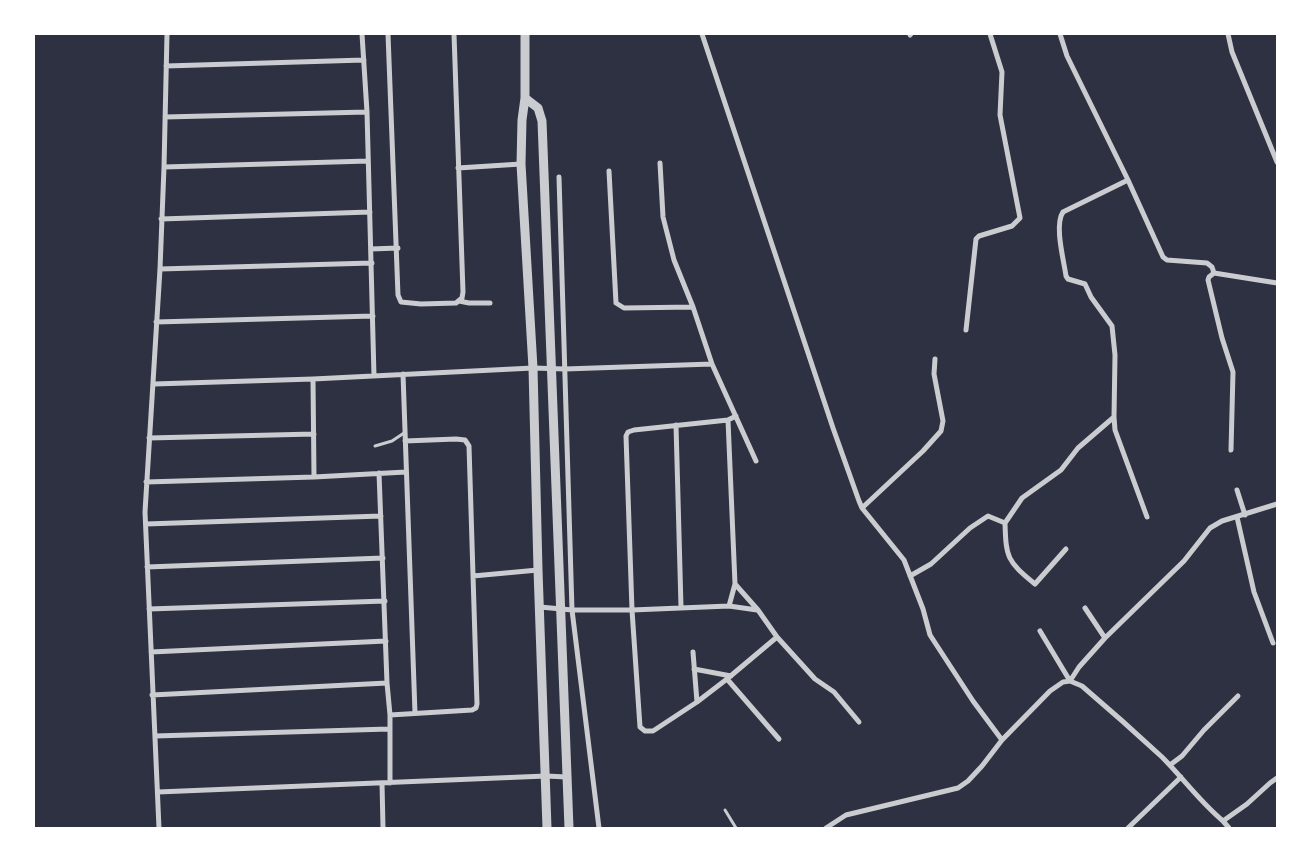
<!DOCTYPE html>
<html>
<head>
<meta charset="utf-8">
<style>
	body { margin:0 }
	#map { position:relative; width:1311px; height:862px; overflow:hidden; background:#2d3142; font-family:Figtree,sans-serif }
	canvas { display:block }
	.frame { position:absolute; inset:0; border:35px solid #fff; pointer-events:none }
</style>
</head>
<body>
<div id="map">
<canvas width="1311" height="862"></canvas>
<div class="frame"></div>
</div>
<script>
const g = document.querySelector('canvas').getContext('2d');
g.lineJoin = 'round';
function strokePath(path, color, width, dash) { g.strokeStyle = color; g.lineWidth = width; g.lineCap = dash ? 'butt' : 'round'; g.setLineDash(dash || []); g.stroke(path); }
strokePath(new Path2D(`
	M375,446l17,-5 12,-8
	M725,810l11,18`), '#caccd0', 3);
strokePath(new Path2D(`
	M362,34l5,78 7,264
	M388,34l10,261 3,7 20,2 35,-1 6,-5 1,-6 -9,-258
	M702,34l131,394 26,73 3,7 42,52 19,49 7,26 43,66 29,39
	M1060,34l7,22 61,124 35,77 4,3 40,3 5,4 2,6 63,10
	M1228,34l4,18 45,110
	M910,35l1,-1
	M166,66l198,-6
	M165,117l202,-5
	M660,163l3,54 11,43 19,47 19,57 44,97
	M164,167l204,-6
	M458,168l63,-4
	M609,171l7,132 8,5 69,-1
	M559,177l13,433 27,218
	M1128,180l-65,32c-9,13 1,49 3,64l2,3 17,5 6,13 21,29 3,29 -1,62 1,13 32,87
	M161,219l209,-7
	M371,249l27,-1
	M160,269l212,-6
	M1214,273l-5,4 -1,3 14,58 11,34 -2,78
	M459,301l10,2h21
	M156,322l217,-6
	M966,330l10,-91 3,-3 33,-10 8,-8 -20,-103 2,-43 -12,-38
	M403,374l12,339
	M313,379l1,98
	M154,384l159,-5 220,-11 32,1 147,-5
	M728,420l-94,10 -6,2 -2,4 6,174 8,117 5,4h8l44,-29 30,-23 50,-42
	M676,425l5,182
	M149,438l165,-4
	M379,473l8,210 3,32v68
	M146,482l168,-5 92,-5
	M1237,490l8,25
	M862,508l61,-57 18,-20 2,-10 -9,-47 1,-15
	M1237,517l17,75 19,51
	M1005,523l17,-25 39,-28 17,-22 36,-31
	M146,524l235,-8
	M147,567l236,-9
	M473,576l65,-6
	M910,576l21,-12 39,-36 18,-12 17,7c1,35 2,38 30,61l31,-35
	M735,584l23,26 19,27 38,42 19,13 25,30
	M729,606l28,4
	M540,607l32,3h60l97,-4 6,-22 -7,-164 8,-4
	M1085,608l20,30
	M149,609l236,-8
	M1040,631l30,50 9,-14 26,-29 79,-77 26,-33 12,-7 55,-17
	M151,652l235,-11
	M693,652l4,50
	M694,669l37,7
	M727,679l52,60
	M152,695l235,-12
	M390,715l82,-5 4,-2 1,-4 -8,-258 -4,-6 -9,-1 -51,2
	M155,736l234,-7
	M1170,765l12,-9 22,-26 34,-34
	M382,783l1,45
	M158,792l388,-16 21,1
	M1223,821l6,7
	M159,828l-14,-316 15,-243 4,-102 3,-133
	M826,828l20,-13 112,-27 10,-7 14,-15 20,-26 48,-49 13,-9 7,-1 12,5c27,23 54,47 80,71 21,21 38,45 61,64l24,-17 23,-21 7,-5
	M1128,828l53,-51`), '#caccd0', 5);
strokePath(new Path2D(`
	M525,34v64l-3,22 -1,44 12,204 5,202 9,258
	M525,98l13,10 4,13 27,707`), '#caccd0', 9);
</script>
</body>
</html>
